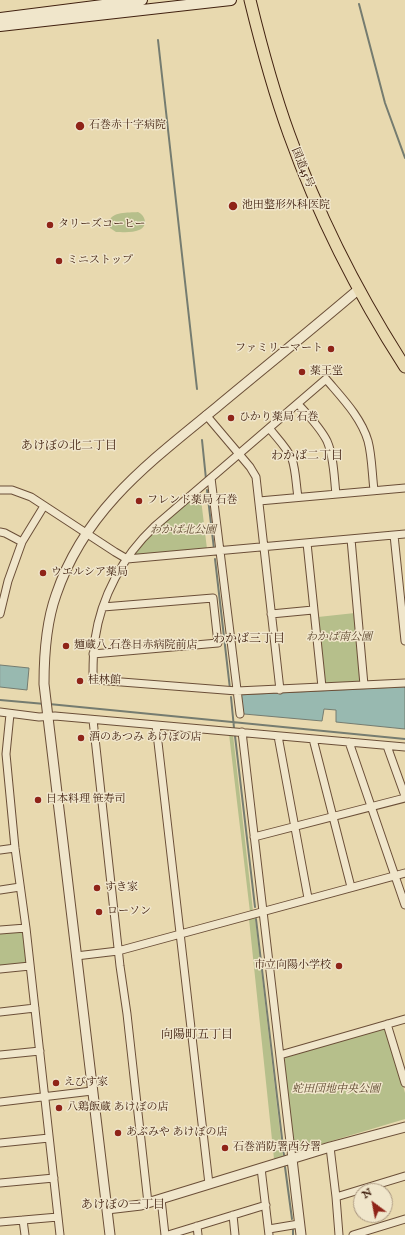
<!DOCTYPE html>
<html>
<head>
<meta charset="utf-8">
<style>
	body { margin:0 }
	#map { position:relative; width:405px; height:1235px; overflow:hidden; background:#e8d9af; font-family:"IM FELL English",serif }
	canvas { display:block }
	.north { position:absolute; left:353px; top:1183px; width:40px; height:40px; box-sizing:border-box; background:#f0e6cb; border:1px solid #aa9780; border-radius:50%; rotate:328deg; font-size:11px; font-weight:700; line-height:16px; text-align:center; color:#412110 }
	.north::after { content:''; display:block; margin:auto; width:14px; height:18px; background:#8f2418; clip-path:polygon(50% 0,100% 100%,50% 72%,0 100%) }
</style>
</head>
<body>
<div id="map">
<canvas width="405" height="1235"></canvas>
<div class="north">N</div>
</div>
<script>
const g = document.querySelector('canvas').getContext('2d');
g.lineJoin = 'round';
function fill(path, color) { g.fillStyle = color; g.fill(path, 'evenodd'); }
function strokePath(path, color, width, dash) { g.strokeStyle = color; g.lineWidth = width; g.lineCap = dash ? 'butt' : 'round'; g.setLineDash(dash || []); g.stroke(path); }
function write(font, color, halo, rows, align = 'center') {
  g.font = font + ' "IM FELL English","Noto Serif JP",serif'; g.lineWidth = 3; g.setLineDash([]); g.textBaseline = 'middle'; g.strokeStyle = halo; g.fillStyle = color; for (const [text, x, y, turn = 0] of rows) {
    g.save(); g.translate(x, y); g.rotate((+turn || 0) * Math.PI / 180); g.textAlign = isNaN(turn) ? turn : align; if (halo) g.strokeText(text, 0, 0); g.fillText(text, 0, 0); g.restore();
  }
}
fill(new Path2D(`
	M138,212c7,3 11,14 1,18 -6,3 -17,2 -23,2l-6,-4 -1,-6c3,-11 19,-9 29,-10z
	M200,491l7,58 -71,6 -1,-3 13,-15z
	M355,613l7,67 -2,2 -33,2 -2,-2 -7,-65z
	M229,734l4,1 20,176 -3,1z
	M255,918l28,239 -9,2 -25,-240z
	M26,928l4,38 -30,3v-39z
	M382,1028l5,2 18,63v26l-107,32 -4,-3 -10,-88 3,-5z`), '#b6bf8b');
const water = new Path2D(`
	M0,665l29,3 -2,22 -27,-3z
	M404,687l1,1v41l-69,-7v-12l-12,-1 -2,12 -78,-7 -2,-1 -2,-16 2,-2z`);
fill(water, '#98b9b0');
strokePath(water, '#757c70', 1);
strokePath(new Path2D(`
	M359,4l26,99 20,55
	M158,40l39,349
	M202,440l4,39
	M207,490l7,59
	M215,559l15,130
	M231,697l3,31
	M0,700l45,4
	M49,704l356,35
	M235,736l20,171
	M256,919l28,236
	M285,1167l7,52
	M293,1230v5`), '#757c70', 2);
const minor = new Path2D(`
	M298,404c10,11 22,23 29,37 7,16 7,36 9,53
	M206,415l44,52 6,10 24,213
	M269,428c8,10 18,20 23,31 4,12 4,26 6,38
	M211,478l29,236
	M0,490h12l19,7 84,55 12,7 278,-25
	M374,490c-2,-16 -2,-34 -6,-49 -7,-24 -26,-43 -42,-62l-172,148c-31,29 -53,70 -59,112 -2,12 -2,25 -2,37l3,4 141,11 168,-8
	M259,501l146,-13
	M0,532l5,1 17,9
	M394,535l11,106
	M351,539l13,146
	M307,543l15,144
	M0,614l8,-33 14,-39 22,-36
	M271,614l42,-4
	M93,654l125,-11 -5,-45 -110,9
	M0,712l39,5 16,-1 350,31
	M10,714l-4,40 9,94 11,80 34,307
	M93,720l27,246 7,48 21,189
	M156,725l53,459
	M242,732l50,427
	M278,736l30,162
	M313,739l38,148
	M349,742l56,163
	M387,746l18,50
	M254,837l151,-39
	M0,850l15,-2
	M0,890l20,-3
	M0,930l26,-2
	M76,956l42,-5 287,-78
	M0,969l30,-3
	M0,1012l35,-4
	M387,1024l18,59
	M0,1055l40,-4
	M280,1055l125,-36
	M0,1102l92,-11
	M0,1143l49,-5
	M330,1147l6,50 3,38
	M261,1168l8,67
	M0,1183l54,-5
	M336,1197l69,-21
	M161,1199l4,36
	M233,1215l2,20
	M23,1220l2,15
	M0,1222l58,-5
	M197,1226l1,9
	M269,1229l30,-5
	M168,1235l98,-30
	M353,1235l52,-16`);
const tertiary = new Path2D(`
	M292,1159l9,76
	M107,1209l34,-4 189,-58 75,-20
	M110,1235l-66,-551c0,-30 2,-61 12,-89 29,-86 94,-133 161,-188 47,-39 95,-78 142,-118`);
const secondary = new Path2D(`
	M0,18l142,-18
	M0,26l231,-26`);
const trunk = new Path2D(`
	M250,0c11,45 23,90 39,134 29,81 69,160 116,233`);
strokePath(minor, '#6b4f38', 9);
strokePath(tertiary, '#6b4f38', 11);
strokePath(secondary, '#412110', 12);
strokePath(trunk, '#412110', 13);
strokePath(minor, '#f0e6cb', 7);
strokePath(tertiary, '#f0e6cb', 9);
strokePath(secondary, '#f0e6cb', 10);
strokePath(trunk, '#e8d9af', 11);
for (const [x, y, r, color] of [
	[80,126,5,"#8f2418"],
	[233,206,5,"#8f2418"],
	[50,225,4,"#8f2418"],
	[59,261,4,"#8f2418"],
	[331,349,4,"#8f2418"],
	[302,372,4,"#8f2418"],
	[231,418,4,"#8f2418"],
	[139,501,4,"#8f2418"],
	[43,573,4,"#8f2418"],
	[66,646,4,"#8f2418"],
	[80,681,4,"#8f2418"],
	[81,738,4,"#8f2418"],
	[38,800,4,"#8f2418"],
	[97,888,4,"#8f2418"],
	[99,912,4,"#8f2418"],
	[339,966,4,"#8f2418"],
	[56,1083,4,"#8f2418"],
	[59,1108,4,"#8f2418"],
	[118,1133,4,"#8f2418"],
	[225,1148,4,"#8f2418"]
]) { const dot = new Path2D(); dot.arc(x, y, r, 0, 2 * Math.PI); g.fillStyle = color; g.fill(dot); strokePath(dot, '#f0e6cb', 1.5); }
write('11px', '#412110', '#f0e6cb', [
	["石巻赤十字病院",89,126],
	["池田整形外科医院",242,206],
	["タリーズコーヒー",58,225],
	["ミニストップ",67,261],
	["ファミリーマート",323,349,"right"],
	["薬王堂",310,372],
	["ひかり薬局 石巻",239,418],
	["フレンド薬局 石巻",147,501],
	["ウエルシア薬局",51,573],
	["麺蔵八 石巻日赤病院前店",74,646],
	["桂林館",88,681],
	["酒のあつみ あけぼの店",89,738],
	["日本料理 笹寿司",46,800],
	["すき家",105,888],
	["ローソン",107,912],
	["市立向陽小学校",331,966,"right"],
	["えびす家",64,1083],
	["八鶏飯蔵 あけぼの店",67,1108],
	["あぶみや あけぼの店",126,1133],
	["石巻消防署西分署",233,1148]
], 'left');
write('11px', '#412110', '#f0e6cb', [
	["国道45号",302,168,68]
]);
write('italic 11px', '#5e482f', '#f0e6cb', [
	["わかば北公園",183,531],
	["わかば南公園",339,638],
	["蛇田団地中央公園",336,1090]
]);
write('12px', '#412110', '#f0e6cb', [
	["あけぼの北二丁目",69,447],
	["わかば二丁目",307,457],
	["わかば三丁目",249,640],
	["向陽町五丁目",197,1036],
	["あけぼの一丁目",123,1206]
]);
</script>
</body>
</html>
